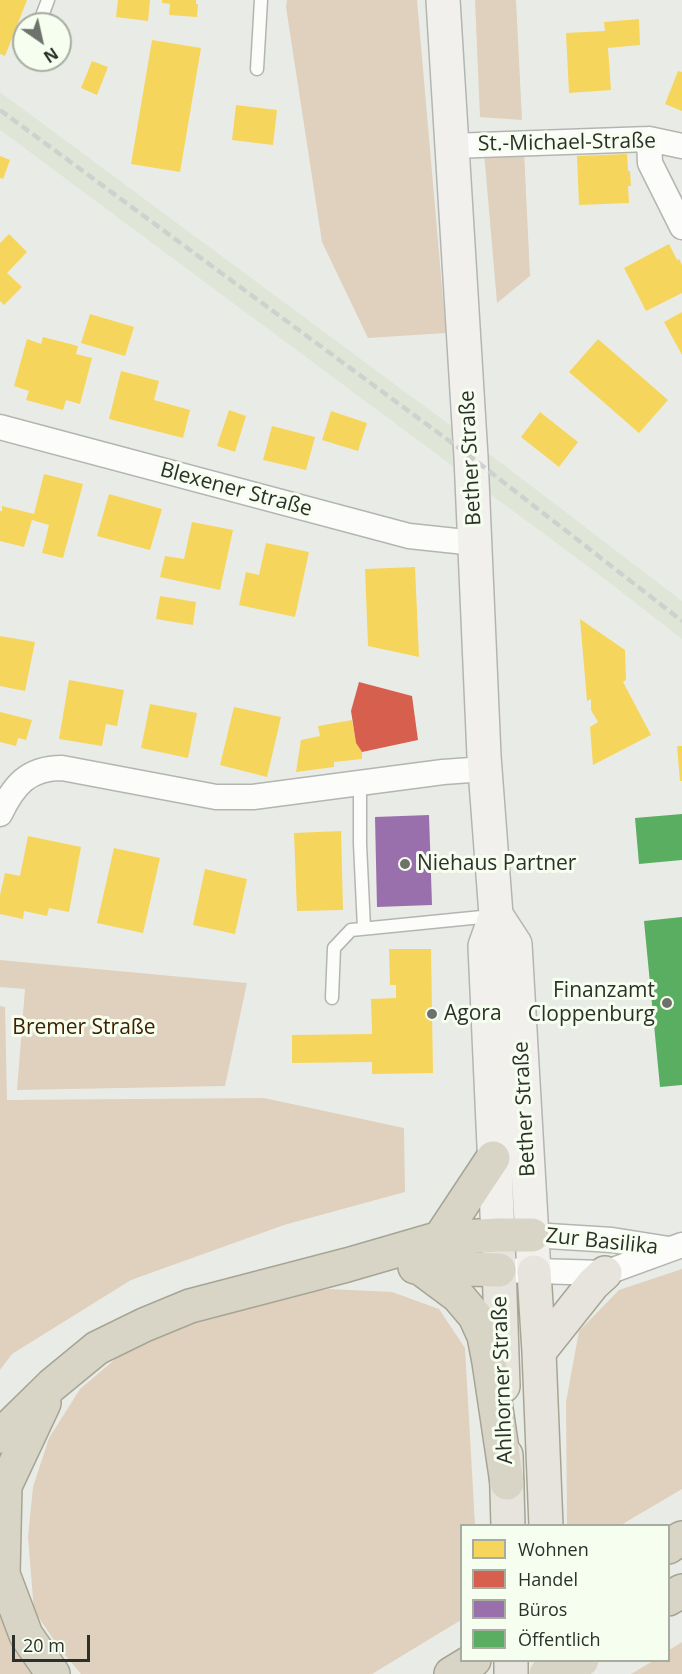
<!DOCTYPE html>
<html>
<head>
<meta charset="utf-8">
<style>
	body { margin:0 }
	#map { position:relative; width:682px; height:1674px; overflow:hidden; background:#e9ece6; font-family:"Open Sans",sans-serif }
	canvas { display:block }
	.legend { position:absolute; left:460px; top:1524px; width:210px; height:138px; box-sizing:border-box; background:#f6feef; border:2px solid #a6aca0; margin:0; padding:8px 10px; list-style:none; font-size:18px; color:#2d302a }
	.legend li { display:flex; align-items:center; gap:12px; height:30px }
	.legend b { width:30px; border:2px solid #a6aca0 }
	.north { position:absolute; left:12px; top:12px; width:60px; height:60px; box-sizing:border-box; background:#f6feef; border:2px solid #a6aca0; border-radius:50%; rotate:146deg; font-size:16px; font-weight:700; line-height:24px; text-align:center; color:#2d302a }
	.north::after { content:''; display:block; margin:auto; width:21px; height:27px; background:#6f726c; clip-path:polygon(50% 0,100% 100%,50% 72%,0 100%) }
	.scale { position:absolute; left:12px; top:1635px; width:78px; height:27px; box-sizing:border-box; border:3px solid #2d302a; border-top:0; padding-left:8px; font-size:18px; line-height:21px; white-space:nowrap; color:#2d302a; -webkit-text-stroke:4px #f6feef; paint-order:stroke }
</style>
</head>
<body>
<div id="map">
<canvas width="682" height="1674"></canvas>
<ul class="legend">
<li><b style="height:16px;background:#f6d55c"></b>Wohnen</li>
<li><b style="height:16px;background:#d6604d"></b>Handel</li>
<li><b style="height:16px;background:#9970ab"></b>Büros</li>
<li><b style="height:16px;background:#5aae61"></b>Öffentlich</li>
</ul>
<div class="north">N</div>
<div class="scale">20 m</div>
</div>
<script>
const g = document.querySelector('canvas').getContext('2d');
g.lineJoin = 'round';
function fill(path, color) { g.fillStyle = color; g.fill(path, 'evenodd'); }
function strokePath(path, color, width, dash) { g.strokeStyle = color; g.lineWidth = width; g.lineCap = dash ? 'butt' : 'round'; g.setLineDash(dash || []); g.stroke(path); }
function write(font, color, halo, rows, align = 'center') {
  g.font = font + ' "Open Sans",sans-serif'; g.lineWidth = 6; g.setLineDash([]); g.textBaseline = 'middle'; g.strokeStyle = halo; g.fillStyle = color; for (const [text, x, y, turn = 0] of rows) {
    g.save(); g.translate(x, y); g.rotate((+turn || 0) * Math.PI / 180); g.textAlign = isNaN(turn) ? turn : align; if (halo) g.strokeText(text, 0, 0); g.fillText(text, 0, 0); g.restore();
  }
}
fill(new Path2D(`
	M0,92l504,373 178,136v38l-80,-62 -602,-447z`), '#dfe6d8');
fill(new Path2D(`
	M287,0h130l29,333 -78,5 -46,-96 -36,-235z
	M475,0h41l6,120 -42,-3z
	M524,150l6,126 -33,27 -13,-151z
	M0,960l247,23 -22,103 -208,4 8,-101 -25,-2z
	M0,1006l5,1 2,93 257,-2 140,30 1,64 -121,33 -153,55 -119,74 -12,16z
	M682,1269v220l-61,36h-54l-1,-123 13,-71 40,-41z
	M330,1289l62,3 47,17 26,39 10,177 -13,1 -1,94 -89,54h-291l-20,-24 -27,-39 -6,-74 5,-50 16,-49 31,-49 40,-34 71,-32 77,-27z
	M0,1604l39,70h-39z
	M682,1642v32h-51l22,-13 15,-1 1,-10z`), '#e0d0be');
fill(new Path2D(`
	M0,0h27l-22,56 -5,-2z
	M118,0h32l-2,21 -32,-4z
	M162,0h34v4h2l-1,13 -28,-2 1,-11 -8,-1z
	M639,19l1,26 -32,3 3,42 -42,3 -3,-60 39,-2 -1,-9z
	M152,40l49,8 -21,124 -49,-8z
	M92,61l16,6 -11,28 -16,-7z
	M678,71l4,1v39l-17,-7z
	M236,105l41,5 -4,35 -41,-5z
	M627,154l1,17h2l1,15h-3l1,17 -50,2 -2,-49z
	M0,156l10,4 -7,19 -3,-1z
	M9,234l18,18 -20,21 15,14 -18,18 -4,-4v-58z
	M669,244l8,16 2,-1 3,6v28l-36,18 -22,-43z
	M682,312v43l-18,-33z
	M90,314l44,13 -9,29 -44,-13z
	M43,337l35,9 -2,8 16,4 -12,46 -14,-4 -3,10 -37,-10 3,-9 -15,-5 13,-47 14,5z
	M598,339l70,61 -29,33 -70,-61z
	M121,371l38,10 -5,19 36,10 -7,28 -74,-19z
	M229,410l17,6 -11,36 -18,-6z
	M331,411l36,12 -9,28 -36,-11z
	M540,412l38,30 -19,25 -38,-30z
	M272,426l43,11 -9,33 -43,-10z
	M44,474l39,10 -20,74 -21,-5 7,-28 -17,-5 -8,27 -24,-6v-30h2v-5l32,8z
	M109,494l53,15 -12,41 -53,-14z
	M192,522l41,8 -13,60 -60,-13 5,-21 19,3z
	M266,543l43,9 -14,65 -56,-12 7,-33 13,3z
	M415,567l4,90 -51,-11 -3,-77z
	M160,596l36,6 -3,23 -37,-6z
	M580,619l45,31 1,30 -3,2 28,53 -58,30 -3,-38 8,-5 -7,-12v-11l-4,2z
	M0,636l35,6 -10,49 -25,-5z
	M69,680l55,10 -7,36 -11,-2 -4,22 -43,-7z
	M150,704l47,9 -9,45 -47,-10z
	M234,707l47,10 -14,60 -47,-12z
	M0,712l32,8 -6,20 -8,-2 -2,8 -16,-4z
	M352,720l4,23 6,9v7l-28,3v5l-38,5 5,-32 19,-4 -2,-10z
	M677,746h5v35h-2z
	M341,831l2,79 -46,1 -3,-78z
	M28,836l53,11 -12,65 -20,-4 -2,8 -23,-5 -1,8 -23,-5v-19l5,-22 15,3z
	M114,848l46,10 -17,75 -46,-10z
	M205,869l42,10 -12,55 -42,-9z
	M389,949h42l2,124 -61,1v-12l-80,1v-28l80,-1 -1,-35 25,-1v-13h-6z`), '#f6d55c');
fill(new Path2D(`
	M359,682l53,14 6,44 -56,12 -6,-9 -5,-32z`), '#d6604d');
fill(new Path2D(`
	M429,815l3,90 -55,2 -2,-90z`), '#9970ab');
fill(new Path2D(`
	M682,814v46l-43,4 -4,-46z
	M682,917v168l-22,2 -16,-166z`), '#5aae61');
const lane = new Path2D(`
	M39,24l9,-24
	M257,69l4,-69
	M360,784v60l4,84
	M332,998l2,-50 17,-18 141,-14`);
const street = new Path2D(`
	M649,139l1,24 32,64
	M452,146l197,-7 33,7
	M0,427l409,109 66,7
	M0,814c14,-29 28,-46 62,-46l154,29h37l190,-25 42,-3
	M532,1235l80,5 57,9
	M499,1270l106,3 77,-28`);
const secondary = new Path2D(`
	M443,0l28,457 13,299 12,159 -11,31 13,289
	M496,915l19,29 19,328`);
const primary = new Path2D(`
	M498,1235l5,151
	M534,1272l5,80 7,174
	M539,1352l54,-68 12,-11
	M506,1455l2,71
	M511,1660v14`);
const highway = new Path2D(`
	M440,1238l53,-80
	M415,1267l84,3
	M419,1267l39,29 17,20 9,20 5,26 18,121
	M44,1403l-39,83 -2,88 23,61 27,39
	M0,1436l52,-51 45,-37 47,-23 46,-19 157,-41 93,-27 58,-3h34
	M668,1547l14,-9
	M668,1599l14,-8
	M451,1674l23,-14`);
strokePath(lane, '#b3b6b0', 15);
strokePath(street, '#b3b6b0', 27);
strokePath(secondary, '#b3b6b0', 36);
strokePath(primary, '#a6a594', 36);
strokePath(highway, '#a6a594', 36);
strokePath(lane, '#fcfcfb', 12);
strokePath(street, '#fcfcfb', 24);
strokePath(secondary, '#f1f0ec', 33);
strokePath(primary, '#e6e4dc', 33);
strokePath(highway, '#d8d5c7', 33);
strokePath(new Path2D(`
	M0,110l471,347 211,164`), '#d0d1cf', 4.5, [9, 4.5]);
const highwayBridge = new Path2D(`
	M546,1674l36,-14`);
strokePath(highwayBridge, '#a6a594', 36, []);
strokePath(highwayBridge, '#d8d5c7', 33);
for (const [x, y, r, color] of [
	[405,864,6,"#6f726c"],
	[667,1003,6,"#6f726c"],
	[432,1014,6,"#6f726c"]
]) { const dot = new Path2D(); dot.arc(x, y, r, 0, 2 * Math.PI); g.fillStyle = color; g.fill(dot); strokePath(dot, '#f6feef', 2); }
write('21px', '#2d302a', '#f6feef', [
	["St.-Michael-Straße",567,143,-1],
	["Bether Straße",471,458,-93],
	["Blexener Straße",236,490,15],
	["Bether Straße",525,1109,-93],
	["Zur Basilika",602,1242,6],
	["Ahlhorner Straße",503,1380,-92]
]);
write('21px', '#2d302a', '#f6feef', [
	["Niehaus Partner",417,864],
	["Finanzamt",655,991,"right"],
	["Cloppenburg",655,1015,"right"],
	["Agora",444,1014]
], 'left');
write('21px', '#3f2100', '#f6feef', [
	["Bremer Straße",84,1028]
]);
</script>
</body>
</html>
